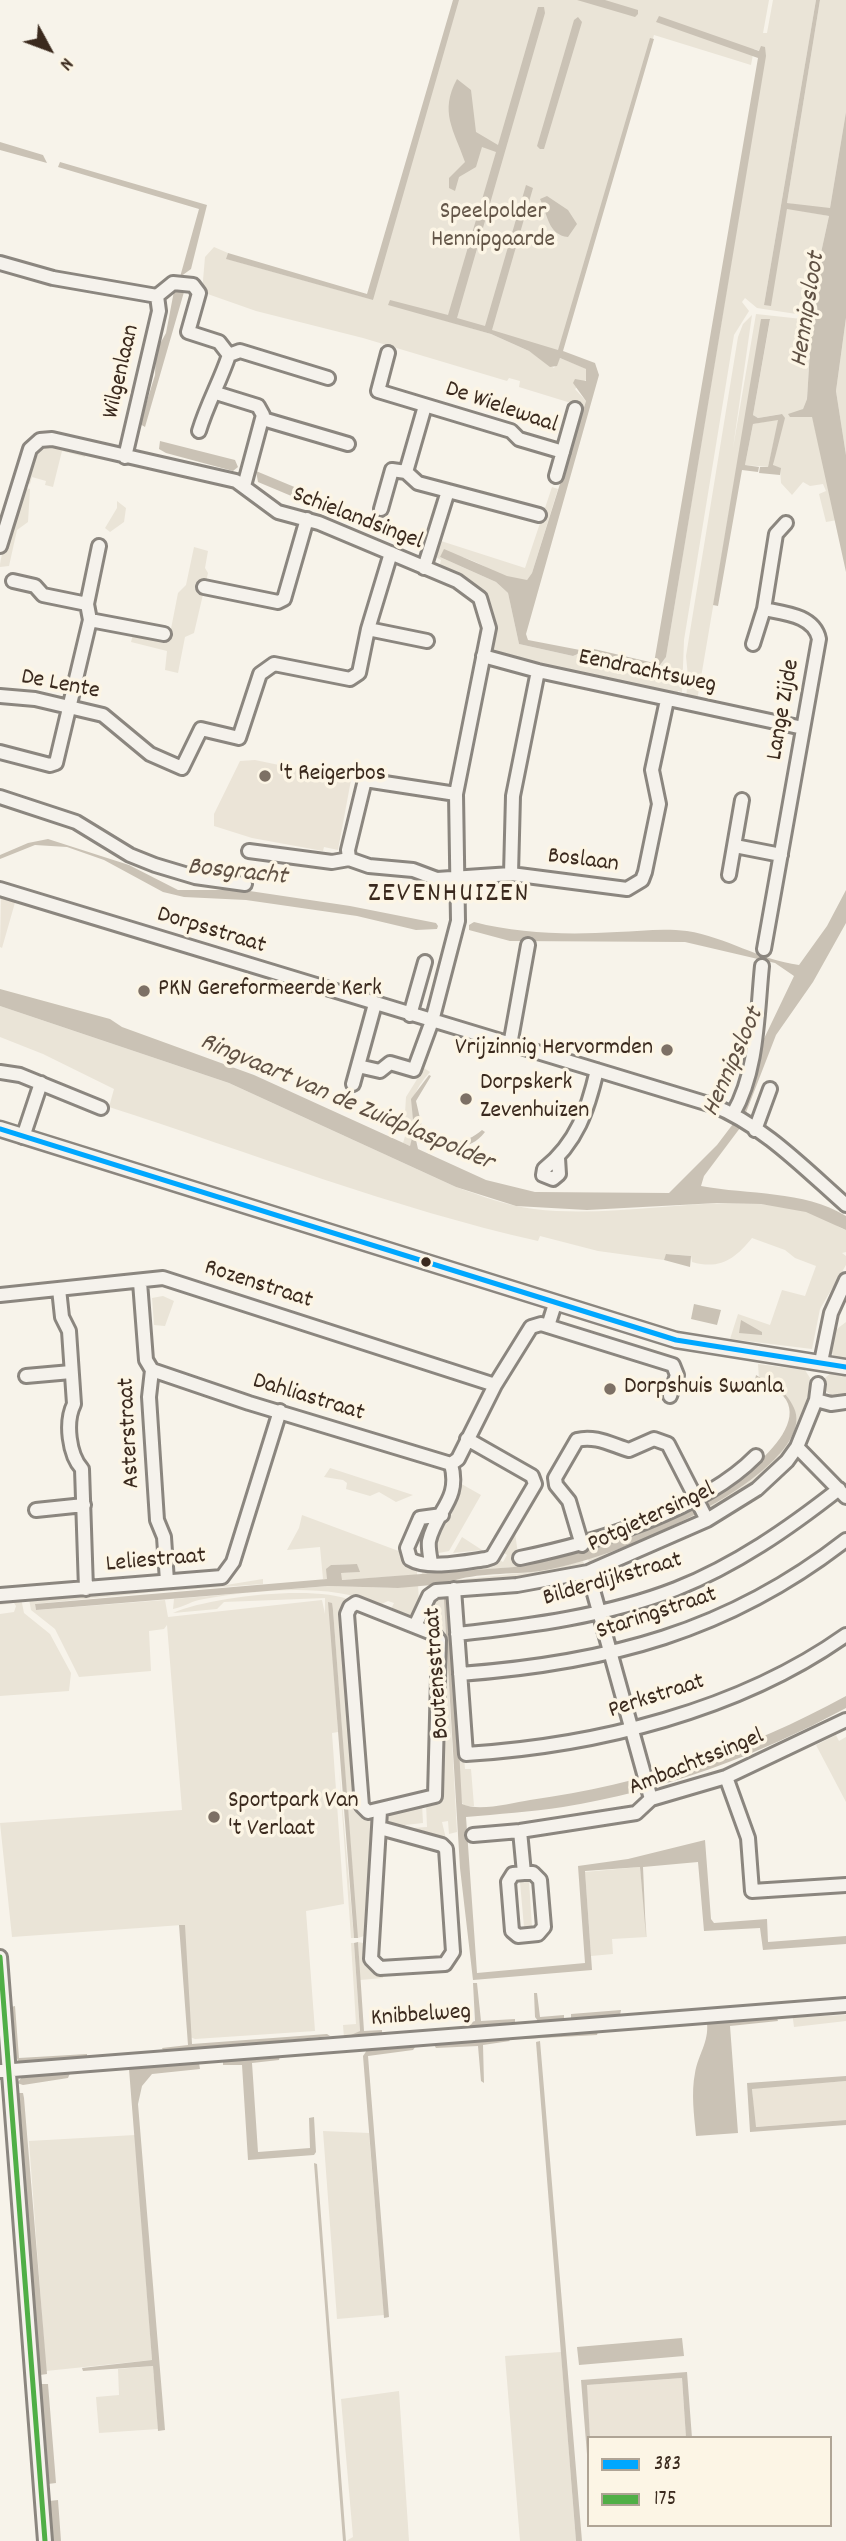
<!DOCTYPE html>
<html>
<head>
<meta charset="utf-8">
<style>
	body { margin:0 }
	#map { position:relative; width:846px; height:2541px; overflow:hidden; background:#f7f3ea; font-family:Dekko,sans-serif }
	canvas { display:block }
	.legend { position:absolute; left:587px; top:2436px; width:245px; height:91px; box-sizing:border-box; background:#fcf5e5; border:2px solid #afa495; margin:0; padding:9px 12px; list-style:none; font-size:21px; color:#3b2a1e }
	.legend li { display:flex; align-items:center; gap:14px; height:35px }
	.legend b { width:35px; border:2px solid #afa495 }
	.north { position:absolute; left:14px; top:14px; width:70px; height:70px; -webkit-text-stroke:5px #fcf5e5; paint-order:stroke; rotate:131deg; font-size:19px; font-weight:700; line-height:28px; text-align:center; color:#3b2a1e }
	.north::after { content:''; display:block; margin:auto; width:24px; height:32px; background:#3b2a1e; clip-path:polygon(50% 0,100% 100%,50% 72%,0 100%) }
</style>
</head>
<body>
<div id="map">
<canvas width="846" height="2541"></canvas>
<ul class="legend">
<li><b style="height:9px;background:#00a7ff"></b>383</li>
<li><b style="height:9px;background:#50af46"></b>175</li>
</ul>
<div class="north">N</div>
</div>
<script>
const g = document.querySelector('canvas').getContext('2d');
g.lineJoin = 'round';
function fill(path, color) { g.fillStyle = color; g.fill(path, 'evenodd'); }
function strokePath(path, color, width, dash) { g.strokeStyle = color; g.lineWidth = width; g.lineCap = dash ? 'butt' : 'round'; g.setLineDash(dash || []); g.stroke(path); }
function write(font, color, halo, rows, align = 'center') {
  g.font = font + ' Dekko,sans-serif'; g.lineWidth = 7; g.setLineDash([]); g.textBaseline = 'middle'; g.strokeStyle = halo; g.fillStyle = color; for (const [text, x, y, turn = 0] of rows) {
    g.save(); g.translate(x, y); g.rotate((+turn || 0) * Math.PI / 180); g.textAlign = isNaN(turn) ? turn : align; if (halo) g.strokeText(text, 0, 0); g.fillText(text, 0, 0); g.restore();
  }
}
fill(new Path2D(`
	M255,760l96,20 -13,70 -14,-3 -1,4 -71,-13 -38,-12v-12l26,-53z
	M1,895l15,4 -14,49 -2,-1z
	M846,2081v39l-91,7 -3,-39z
	M682,2378l4,60h-96l-4,-53z`), '#ebe4d7');
fill(new Path2D(`
	M457,0h312l-6,33h4l6,-33h43l-52,305 23,-97 42,8 -15,69 -7,114 -4,10 -13,8 22,-1 25,104 -11,2 -7,-28 7,-3 -3,-7 -13,2 -7,-4 -11,13 -11,-12 -1,-15 -7,-2 8,-52 -23,4 -5,-3 17,-95 -8,-1 -65,382 -11,-2 2,-22 -2,-21 52,-319 5,-13 9,-9 -19,133 23,-134 46,5 1,-4 -46,-7 -12,-10 -3,4 7,9 -15,24 -50,305 -2,52 -4,-1 -2,5 -178,-39 -6,-9c7,-49 -8,-62 -53,-80l2,-8 -5,-3 5,-16 84,27 27,-81 6,2 -26,84 -5,7c-29,5 -54,-32 -87,-23l56,25 12,11 11,51 54,12 7,-3v-3l14,1 60,22 12,-16 99,-600 -1,-10 -4,4 -6,-2 -3,16 -97,-30 -94,318 -171,-49 102,30 38,17 25,17 6,-10 27,11v10l-12,10 11,12 -2,6 -65,-20 1,-6 -11,-3 -2,3 -144,-43 -107,-27 -54,-19 3,-35 9,-10 14,6 -1,6 147,41 -6,-4z
	M820,0h26v112l-16,96 -4,2 -39,-7z
	M846,318v137l-10,-64z
	M779,419l-11,48 -23,-2 8,-41z
	M49,444l37,9 -1,4 -23,-6 -9,36 -8,-2 1,-4 -14,-4 -2,7 -4,-1c4,-15 4,-35 23,-39z
	M25,488l5,1 -2,33 -11,8 -8,36 -9,1c0,-15 19,-61 25,-79z
	M117,501l9,7 -2,14 -14,10 -5,-4 12,-20z
	M194,547l14,4 -3,17 3,5 -14,60 -9,4 -7,36 -13,-3 2,-19 -36,-9 3,-11 36,3 8,-41 8,-8z
	M0,1006l229,77 227,104c26,9 51,19 78,22 75,9 151,-10 226,-5 22,2 48,5 68,16 7,3 10,8 18,10v22l-4,1 4,3v9l-26,44 -8,40 -82,-10 8,-25 32,11 12,-35 23,6 11,-30 -21,-8 -10,-8 -33,-12c-17,21 -32,32 -60,24l-1,-6 -24,-2 -3,6 -66,-9 -58,-15 -2,5c-143,-32 -289,-89 -429,-134l5,-18 -71,-35 -43,-17z
	M424,1068l6,4c-33,37 -6,43 -20,74l-7,-3 3,-10 -2,-3 2,-33z
	M163,1296l11,5 -9,25 -11,-1 -2,-27z
	M846,1322v39l-12,-4 -5,-9 4,-16z
	M758,1364l47,6 5,8 -3,26 -17,38 2,2c-23,30 -50,48 -82,68l-2,-5c47,-25 136,-87 51,-128z
	M834,1370l12,2v26l-10,1 -10,-8 -1,-13z
	M330,1468l83,27 -17,7 -17,-10 -9,4 -24,-7 1,-6 -4,-3 -19,-3z
	M458,1482l23,13 -32,56 -15,3 -2,-11z
	M696,1514l2,5 -108,46 -2,-6 32,-11z
	M302,1515l102,38 13,13v9l-76,5v-7l18,-1 -2,-8 -26,1 -4,14h-4l-3,-32 -33,3 12,-22z
	M515,1533l4,28 60,-13 2,5 -67,14 -92,8 -1,-8 77,-8 5,3 4,-7 -3,-2z
	M462,1537l20,13 -29,3z
	M583,1561l2,6 -9,2 -57,10 -71,6 7,-5 86,-9z
	M263,1579v5l-93,7v-4l56,-2z
	M418,1584l1,19 -9,14 -6,-2 -2,3 -12,-7 4,-8 -6,-2 -13,6v-4c-46,-20 -120,-13 -171,-4 -11,1 -20,8 -31,10l1,-10 154,-13 70,2z
	M165,1588v3l-130,13 1,6 129,-10 3,17 154,-17 3,14v-16l-101,4 -7,7 -44,4c35,-16 144,-29 179,-12l8,209 14,13 -7,112 -9,3 -1,-4 -24,-324 -4,-8 9,130 -6,1 12,171 -38,7 9,120 -120,8 -5,-2 -8,-112 -170,12 -12,-114 182,-13 -15,-185 -3,4 -15,2 2,40 -72,6 -24,-48 -24,-19 -2,-11z
	M449,1595h3l13,174h6l3,37h-9l-4,-4z
	M444,1596l13,236 -8,2 -1,-13 -6,1 5,21 -22,-6 1,-4 -13,1v-6l14,-1 -1,-24 13,-16h4v-3l-4,2 3,-147 -17,-19 9,-21z
	M21,1598l3,15 26,21 21,39 -2,18 -69,5v-82l14,-2 2,-6 -2,-3 -14,2v-4z
	M836,1735l3,6 7,-4v65l-30,-57z
	M339,1768l15,170h-3z
	M422,1804l1,19 -18,2v7l-18,-6 1,-13z
	M640,1867l7,70 -35,2 1,15 -22,2 -6,-84z
	M534,1877l3,3 -8,1 3,46h8l-20,5 -4,-3 8,-2 -4,-45 -8,-2z
	M358,1942l10,2 15,27v7l-23,2z
	M351,1943h3l6,88 -8,5 30,-3v6l-38,-1 -1,-13 13,-1z
	M846,2008v4l-47,5 47,-2v6l-52,6 -2,-15z
	M323,2131l46,2 15,182 -47,4z
	M135,2135l17,225 -106,11 -17,-230z
	M561,2352l15,189h-56l-15,-185z
	M153,2366l5,63 -59,4 -3,-36 23,-2 -1,-26z
	M399,2391l10,150h-63l7,-4 -12,-138z`), '#eae4d7');
fill(new Path2D(`
	M453,0h6l-86,300 -147,-41 2,-6 139,41z
	M577,0h28l33,10v4l-3,3z
	M816,0h4l-33,203 43,5 16,-96v206l-10,73 10,64v117l-34,-155h-22l-2,-3 15,-5 4,-10 7,-114 15,-69 -42,-7 -16,97 -7,-1z
	M538,7h6l1,6 -88,305 28,8 41,-141 7,3 -41,142 66,20 92,-312 4,1 -91,312 32,12 4,12 -73,259 2,6 52,10v3l-7,3 -54,-12 -11,-51 -12,-11 -56,-25 4,-8 63,27 20,4 5,-7 54,-172 -13,-18 2,-4 11,2v-12l-26,-11 -3,8 -7,1 -21,-16 -38,-17 -103,-29 2,-5 58,15 48,-163 -14,-5 -6,20 -17,10 -4,14 -6,-3v-10l16,-16c-11,-32 -26,-50 -8,-83l14,11 5,42 22,13z
	M659,16l100,35 2,-5 4,1 1,9 -100,601 -12,16 -20,-2 -13,-11 -27,-7v-4l60,14 104,-605 -102,-36z
	M578,17l4,5 -38,127h-4l-3,-3 37,-126z
	M0,142l43,13 4,8 -47,-13z
	M60,162l147,43 -16,64 -11,8 19,-68 -141,-42z
	M547,196l21,14 9,14 -9,13c-20,-2 -20,-22 -28,-38z
	M179,289l5,3 -39,135 -5,-3 15,-49 1,-24 10,-18 8,-42z
	M761,319h9l-17,96 5,3 24,-4 3,4 -12,47 8,3 -1,7 -21,-2 1,-6h8l10,-47 -25,4 -8,41 14,2 -1,5 -16,-2 -24,136 -5,-1z
	M160,441l75,19 3,7 -5,4 -67,-18 -7,-4z
	M256,471l161,67 2,7 -6,2 -155,-65z
	M48,839l81,26 49,25h65l107,16 86,17 2,3 -1,3 -21,1 -59,-14 -111,-16 -62,-3 -21,-5 -59,-32 -37,-13 -32,-2 -35,14v-4l28,-12z
	M846,890v33l-33,59 -37,53 -36,93 -36,48 -3,10c48,9 102,4 145,30v14l-40,-18 -45,-8 -44,-1 -130,7 -71,-4 -60,-19 -227,-104 -229,-77v-17l110,30 12,8 132,48 156,71 4,-16 -3,-31 18,-24 2,1 -15,25 6,26c23,14 38,22 60,3l3,2c-21,26 -41,10 -65,2l-4,6 2,9 68,31 49,12 134,1 48,-48 19,-25 24,-73 34,-71 -19,-13 -90,-21 -175,-1 -41,-11v-5l5,-3c46,12 96,13 143,10 24,-1 46,-4 70,-1 39,6 73,29 112,34l28,-39z
	M666,1254l25,2 -1,11 -26,-7z
	M694,1304l27,6 -4,15 -26,-6z
	M741,1320l21,12v3l-23,-2z
	M756,1375c13,9 29,12 38,33 17,37 -60,86 -86,99l-3,-6c35,-20 138,-93 50,-121z
	M693,1509l3,5c-49,25 -102,48 -156,57 -29,4 -63,1 -90,11l12,222c17,8 49,-1 68,-4 113,-16 216,-49 316,-104v12c-89,48 -183,83 -283,99 -32,5 -65,7 -97,10l11,156 108,-10 -7,-97 50,-7 77,-19 6,79 3,4 53,-4 1,23 78,-6v8l-83,6 -3,-22 -56,3 -6,-69 -55,5 3,69 -6,-69 -55,4 7,99 -119,10 -13,-112 -17,-284 -45,4 -70,-2 -292,24 -1,-6 292,-25 -1,-10 5,-4 26,-1 3,8 -19,1 1,7 172,-13 38,-8 69,-20z
	M328,1602l4,1 1,7 25,328h-4z
	M179,1925h6l7,119 135,-10 3,2 -166,16 -2,-4 26,-3z
	M358,1942l6,89 18,-1v3l-31,2 9,-4 -6,-88z
	M473,1983h4l4,38 34,-2v3l-46,5v-4l6,-2z
	M534,1993h3l3,24 24,-2v4l-26,2 -3,-4z
	M15,2006l4,52 68,-4v5l-68,3 -4,-6 -4,-49z
	M621,2010l-1,5 -49,3v-4z
	M777,2018l1,3 -48,5 8,107 -42,3c-2,-21 -5,-43 -1,-63 3,-18 14,-31 12,-50z
	M598,2032l-1,3 -72,4v-1z
	M508,2039l2,2 -27,4 1,38 -3,-2 -3,-35 -42,2 -2,-3z
	M540,2041l42,500h-6l-40,-499z
	M416,2046l-3,4 -45,6 21,261 -5,1 -21,-262 4,-6z
	M280,2056l-1,4 -27,3 6,89 52,-4 -1,-30 5,-1 2,35 -2,3 -66,5 -6,-95h-19v-5z
	M199,2063l1,6 -48,5 -10,12 -4,18 27,326 -7,1 -5,-65 -70,5 -1,-3 70,-8 -23,-291z
	M71,2071l-3,7 -45,7 -6,-2 5,-6z
	M846,2076v5l-94,8 4,38 90,-7v5l-96,7 -3,-49z
	M19,2093h4l1,5 23,276 -7,1z
	M314,2163l3,1 29,377h-3z
	M682,2338l2,18 -105,9 -2,-18z
	M687,2372l5,66h-6l-4,-60 -95,7 3,53 -1,41 -8,-99z
	M39,2384h9l8,99 -8,1z
	M58,2500l3,41h-9l-3,-40z`), '#cac2b5');
const minor = new Path2D(`
	M0,263l53,15 104,18 16,-13 20,2 6,8 -11,39 31,10 10,13 11,-4 88,27
	M388,353l-10,38 133,40 8,8 44,13
	M216,393l42,13 5,9 -19,71
	M425,406l-19,66 12,11 121,32
	M263,419l85,25
	M199,431c8,-27 21,-49 30,-76
	M125,457l34,-146 -2,-15
	M556,476l19,-67
	M381,509l11,-39 14,2
	M0,546l30,-97 10,-9 12,-1 184,42 42,31 41,11 138,58 23,17 9,30 -33,166 2,127 -26,100 -18,49 -24,-7 -10,8 -22,-5
	M424,568l24,-77
	M13,581l22,5 8,9 44,9
	M204,587l74,15 6,-3 23,-80
	M764,609c19,4 50,6 55,30l-55,310
	M90,620l74,14
	M368,629l59,12
	M753,644l11,-35 12,-75 10,-11
	M483,656l55,15 265,57
	M0,696l35,3 68,16 47,39 32,14 19,-39 38,9 21,-64 14,-10 76,15 9,-6 9,-44 23,-76
	M0,752l50,13 6,-2 34,-143 -3,-16 12,-58
	M0,797l76,25 54,33 25,10 40,12 50,7
	M735,846l46,9
	M249,851l83,11 17,-3 20,7 44,4 24,9 74,-5 116,15 15,-9 3,-8 14,-68 -7,-34 15,-70
	M349,859l-1,-9 17,-70 91,14
	M511,874l2,-78 25,-125
	M729,875l13,-75
	M0,889l712,216c51,20 93,64 134,100
	M410,1015l15,-53
	M510,1045l18,-100
	M0,1072l20,3 81,33
	M353,1084l22,-80
	M733,1114c25,-44 24,-99 29,-148
	M755,1130l15,-41
	M23,1137l18,-54
	M558,1158l1,16 -6,5 -10,-4 1,-6c33,-26 44,-60 53,-99
	M140,1282l6,78 6,10 -3,27 8,123 7,17 3,44
	M59,1289l3,28 7,14 5,73c-9,18 -5,51 8,65l4,120
	M0,1295l163,-17 332,107
	M548,1326l7,-22
	M821,1362l10,-49 15,-33
	M152,1370l97,33 202,61
	M26,1376l45,-4
	M816,1400l15,4 15,-2
	M797,1447l49,50
	M36,1510l48,-5
	M442,1515l-22,3 -13,30 3,11c18,11 55,3 76,0l6,-2 43,-73 -3,-8 -65,-37
	M582,1545l-13,-44 -13,-16 -1,-7 22,-38c18,-5 35,5 52,10l25,-11 14,5 39,76
	M520,1558c73,-15 182,-47 236,-102
	M431,1563c-1,-7 -3,-16 -2,-22 7,-31 32,-41 22,-77l7,-5 37,-74 36,-58 10,-3 132,41 4,10 -7,21
	M588,1572l63,227
	M454,1589l12,165c129,-8 273,-43 380,-119
	M0,1595l222,-18 11,-15 47,-151
	M356,1603l78,31 5,6 -4,156 -67,16 -6,-6 -15,-192 3,-7z
	M415,1626l14,-30 7,-5 81,-6 71,-13 119,-52 50,-31 30,-28 10,-14 19,-47 2,-16
	M457,1634c73,-8 150,-18 219,-45 60,-24 112,-60 163,-100
	M460,1674c147,-11 268,-42 386,-134
	M726,1777l22,61 4,53 94,-6
	M380,1828l62,17 4,4 7,103 -8,12 -65,4 -9,-9 9,-148
	M520,1831l4,42
	M473,1835l47,-4 116,-18 15,-14 75,-22 120,-57
	M524,1873h9l7,7 4,47 -6,7 -20,2 -6,-5 -4,-49 5,-8z
	M0,1957l45,584
	M0,2071l846,-66`);
const major = new Path2D(`
	M0,1129l676,211 170,27`);
strokePath(minor, '#8b867f', 18);
strokePath(major, '#8b867f', 19);
strokePath(minor, '#f5f2ec', 12);
strokePath(major, '#f5f2ec', 14);
strokePath(new Path2D(`
	M0,1129l676,211 170,27`), '#00a7ff', 5);
strokePath(new Path2D(`
	M0,1957l45,584`), '#50af46', 5);
for (const [x, y, r, color] of [
	[265,776,7,"#7d7065"],
	[144,991,7,"#7d7065"],
	[667,1050,7,"#7d7065"],
	[466,1099,7,"#7d7065"],
	[426,1262,6,"#3b2a1e"],
	[610,1389,7,"#7d7065"],
	[214,1817,7,"#7d7065"]
]) { const dot = new Path2D(); dot.arc(x, y, r, 0, 2 * Math.PI); g.fillStyle = color; g.fill(dot); strokePath(dot, '#fcf5e5', 2.5); }
write('24px', '#645648', '#fcf5e5', [
	["Speelpolder",493,214],
	["Hennipgaarde",493,242]
]);
write('24px', '#3b2a1e', '#fcf5e5', [
	["Wilgenlaan",123,372,-77],
	["De Wielewaal",501,409,19],
	["Schielandsingel",357,520,21],
	["Eendrachtsweg",647,673,12],
	["De Lente",60,686,11],
	["Lange Zijde",785,710,-80],
	["Boslaan",583,862,7],
	["Dorpsstraat",211,932,17],
	["Rozenstraat",258,1286,18],
	["Dahliastraat",308,1399,17],
	["Asterstraat",131,1433,-93],
	["Potgietersingel",652,1519,-25],
	["Leliestraat",156,1562,-5],
	["Bilderdijkstraat",613,1581,-16],
	["Staringstraat",657,1615,-18],
	["Boutensstraat",439,1673,-94],
	["Perkstraat",657,1698,-18],
	["Ambachtssingel",697,1764,-22],
	["Knibbelweg",421,2017,-4]
]);
write('24px', '#3b2a1e', '#fcf5e5', [
	["'t Reigerbos",279,776],
	["PKN Gereformeerde Kerk",158,991],
	["Vrijzinnig Hervormden",653,1050,"right"],
	["Dorpskerk",480,1085],
	["Zevenhuizen",480,1113],
	["Dorpshuis Swanla",624,1389],
	["Sportpark Van",228,1803],
	["'t Verlaat",228,1831]
], 'left');
write('italic 26px', '#605144', '#fcf5e5', [
	["Hennipsloot",810,310,-81],
	["Bosgracht",237,874,6],
	["Hennipsloot",735,1063,-66],
	["Ringvaart van de Zuidplaspolder",346,1104,23]
]);
g.letterSpacing = '2px';
write('28px', '#3b2a1e', '#fcf5e5', [
	["ZEVENHUIZEN",449,896]
]);
g.letterSpacing = '0px';
</script>
</body>
</html>
